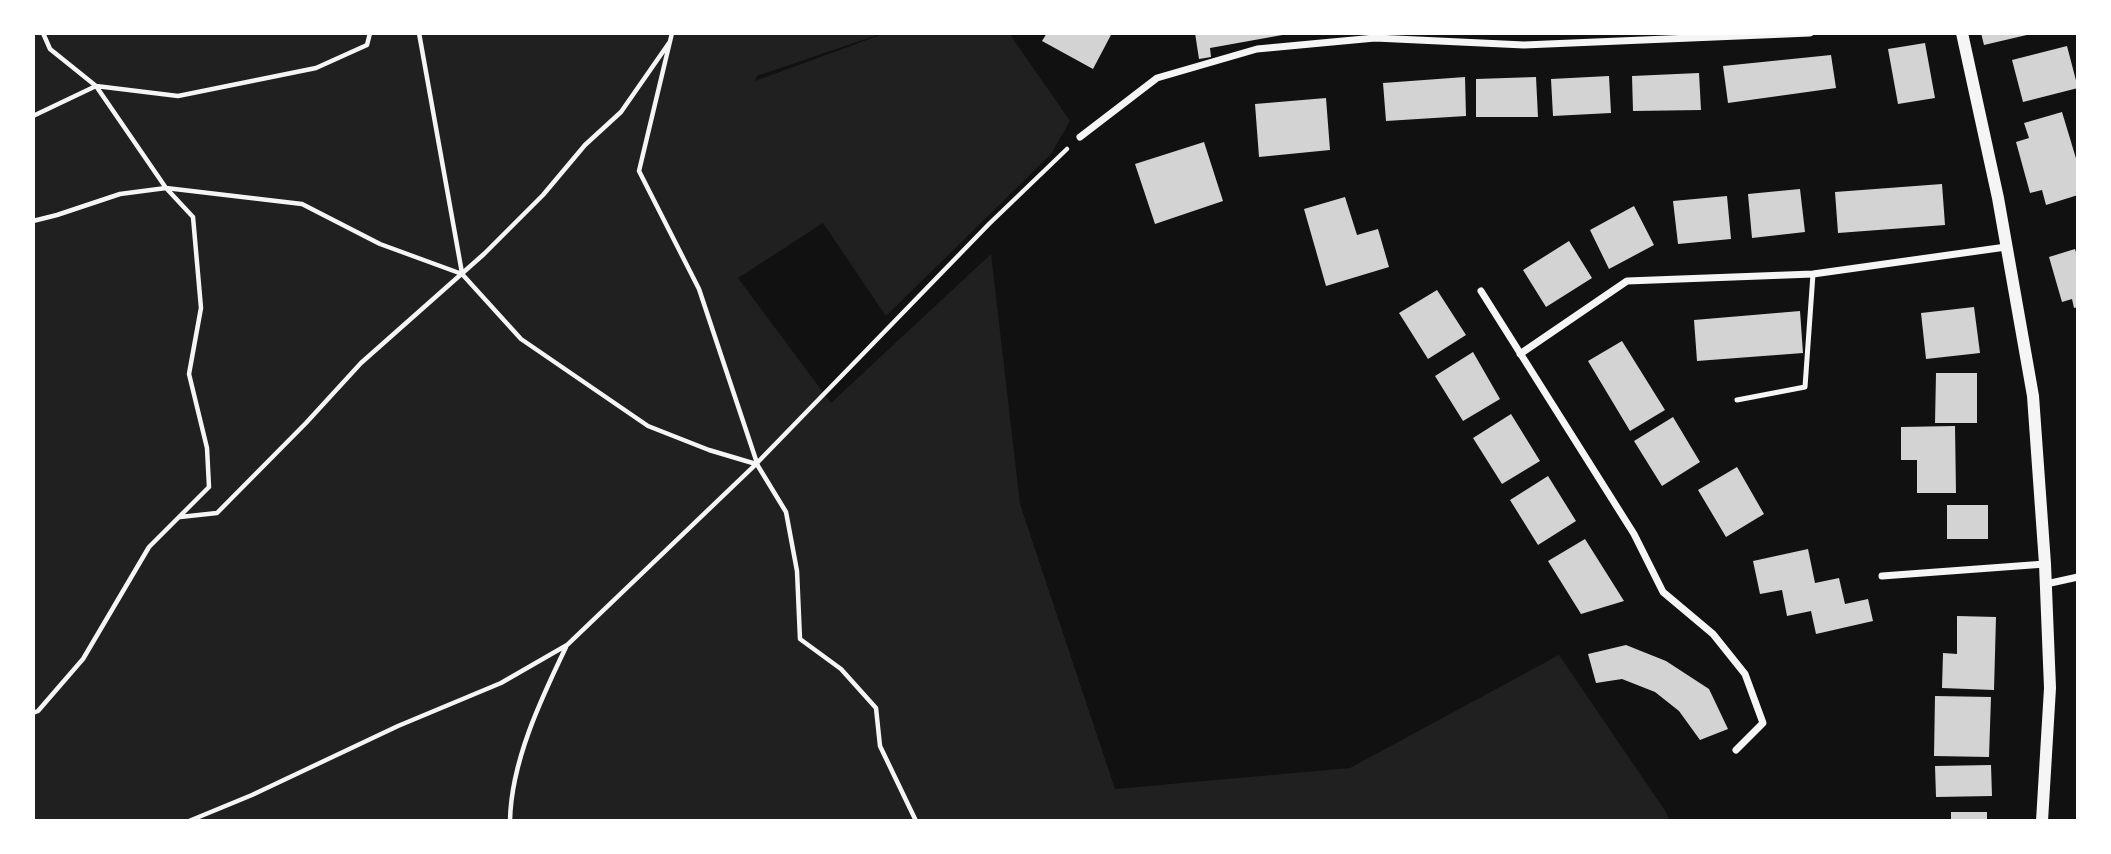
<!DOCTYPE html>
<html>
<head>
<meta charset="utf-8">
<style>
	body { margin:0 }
	#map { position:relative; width:2111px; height:854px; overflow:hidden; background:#111; font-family:"Roboto Condensed",sans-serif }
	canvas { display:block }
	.frame { position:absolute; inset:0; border:35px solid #fff; pointer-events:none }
</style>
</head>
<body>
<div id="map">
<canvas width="2111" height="854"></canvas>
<div class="frame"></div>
</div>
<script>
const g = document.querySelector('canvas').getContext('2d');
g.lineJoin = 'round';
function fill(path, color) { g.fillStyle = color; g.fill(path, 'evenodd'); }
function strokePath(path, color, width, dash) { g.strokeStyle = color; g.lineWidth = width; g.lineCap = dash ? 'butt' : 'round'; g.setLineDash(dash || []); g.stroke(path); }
fill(new Path2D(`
	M33,33h850l-126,43 -2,5 131,-48h123l61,88 -19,33 -165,162 -63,-93 -85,55 93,125 160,-149 29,250 95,285 235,-21 209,-113 107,157 4,9h-1637z`), '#202020');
fill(new Path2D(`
	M1047,33h65l-19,36 -51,-28z
	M1195,33h93v1l-78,14 1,9 -12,2z
	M1981,33h50v1l-47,11z
	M1925,43l10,55 -37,6 -10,-55z
	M2067,46l11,42 -55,14 -11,-42z
	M1831,55l5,33 -108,15 -5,-37z
	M1699,73l2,37 -68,1 -1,-35z
	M1609,76l2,37 -58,3 -2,-37z
	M1465,77l1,39 -80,5 -3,-38z
	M1536,77l2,40h-62v-38z
	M1326,98l4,52 -71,7 -4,-53z
	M2062,112l16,53v30l-32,10 -4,-15 -12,3 -14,-51 13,-4 -5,-15z
	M1204,142l19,59 -68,23 -20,-60z
	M1942,184l3,41 -107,8 -3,-41z
	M1800,189l5,43 -53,6 -4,-44z
	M1727,196l4,43 -53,5 -5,-43z
	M1345,197l12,38 21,-6 11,38 -63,19 -22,-77z
	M1634,206l20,39 -45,24 -19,-39z
	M1569,241l23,37 -46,29 -23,-37z
	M2075,249l3,10v48l-4,1 -2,-9 -10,3 -13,-45z
	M1437,290l29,45 -38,24 -29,-46z
	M1974,307l6,46 -54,6 -5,-46z
	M1800,311l3,42 -106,8 -3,-41z
	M1622,341l43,69 -35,21 -42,-70z
	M1473,352l27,47 -37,22 -28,-45z
	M1936,373h41v50h-42z
	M1511,414l29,47 -38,23 -29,-46z
	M1673,417l27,45 -38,24 -28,-45z
	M1955,426l1,67h-39v-33h-16v-33z
	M1737,467l27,47 -38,23 -28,-47z
	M1548,476l28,45 -38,24 -28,-45z
	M1947,505h41v34h-41z
	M1585,539l39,62 -43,13 -33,-53z
	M1808,549l7,34 24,-5 6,26 23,-5 5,22 -57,13 -5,-23 -24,5 -5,-26 -22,4 -7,-33z
	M1957,616l39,1 -2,73 -52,-2 1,-35 14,1z
	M1626,645l40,16 43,28 19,40 -28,11 -21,-29 -24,-19 -33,-13 -26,4 -8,-29z
	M1935,696l56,1 -2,60 -55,-1z
	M1991,765l1,31 -56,1 -1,-31z
	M1951,812h36v9h-36z`), '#d3d3d3');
strokePath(new Path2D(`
	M419,33l43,240
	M672,33l-33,138 60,118 59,177 28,46 11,59 3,68 41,30 35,39 4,38 36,75
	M33,116l63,-30 82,10 138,-28 51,-23 3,-12
	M33,221l24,-6 63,-21 46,-6 136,16 78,40 82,30 59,65 127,87 61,24 47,14
	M180,517l37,-4 89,-90 55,-60 123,-109 59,-59 42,-50 36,-33 48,-69
	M33,713l5,-2 45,-52 66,-112 60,-60 -2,-39 -18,-74 12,-66 -8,-91 -27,-29 -70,-102 -46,-37 -7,-16
	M189,821l63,-26 146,-69 103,-43 66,-38 189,-181 233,-240 78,-75
	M510,821c1,-59 31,-122 56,-174`), '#f5f5f5', 4.5);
strokePath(new Path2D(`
	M1737,400l68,-13 8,-113`), '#f5f5f5', 5);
strokePath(new Path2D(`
	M1080,137l77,-59 100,-29 118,-11 149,7 286,-12
	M1481,291l153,243 29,58 50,42 32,40 18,49 -27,27
	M1520,354l107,-73 186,-7 193,-27
	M1882,576l163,-12
	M2046,584l32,-7`), '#f5f5f5', 7);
strokePath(new Path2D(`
	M1962,33l36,165 35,198 12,168 5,124 -8,133`), '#f5f5f5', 12);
</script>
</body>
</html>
